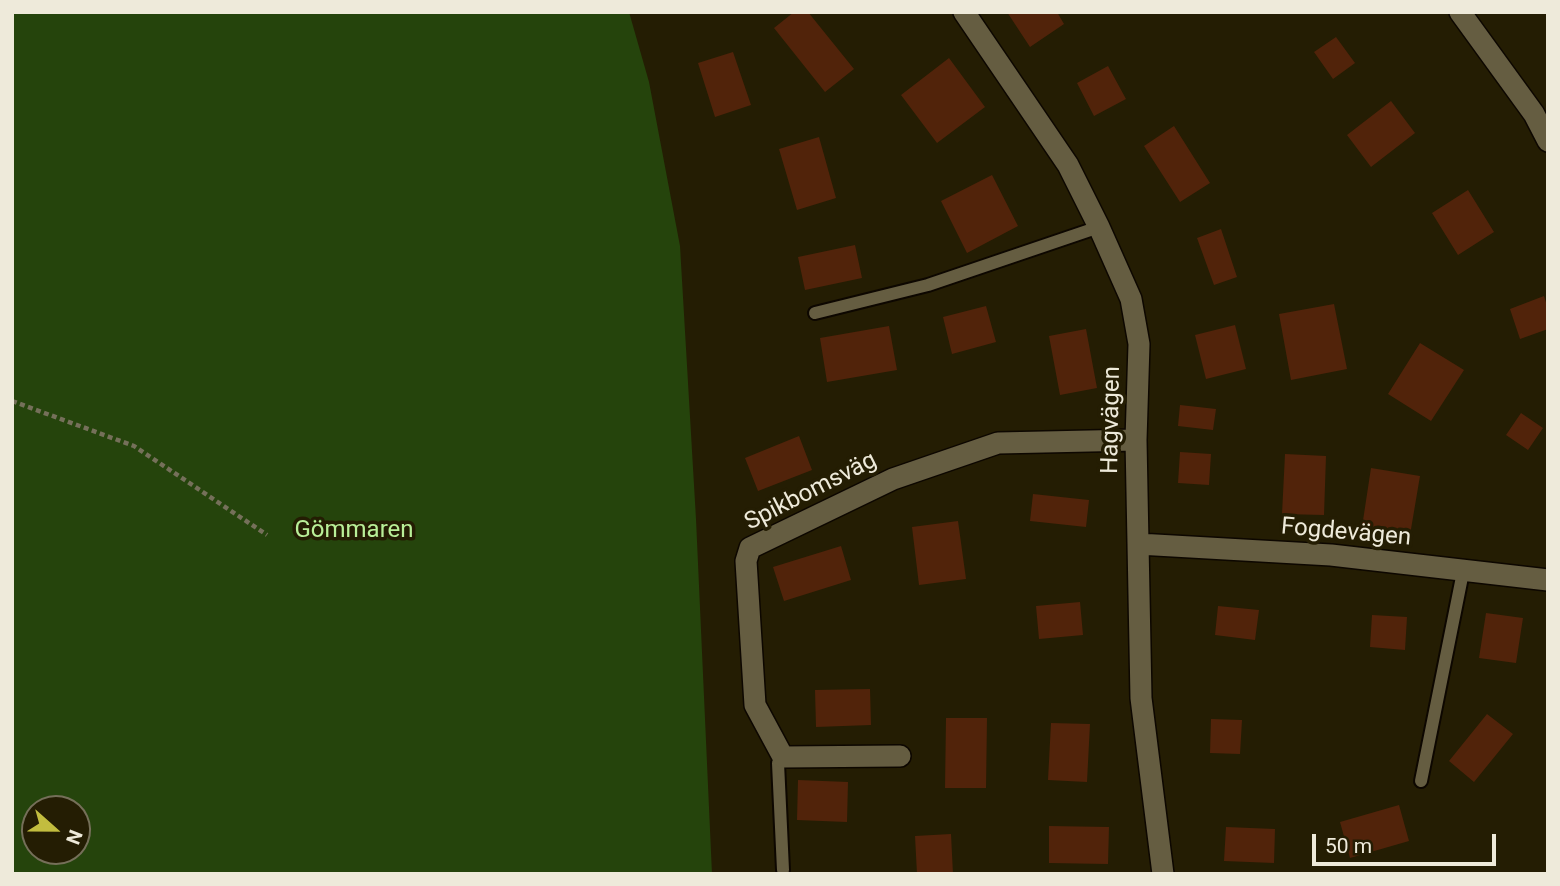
<!DOCTYPE html>
<html>
<head>
<meta charset="utf-8">
<style>
	body { margin:0 }
	#map { position:relative; width:1560px; height:886px; overflow:hidden; background:#241d03; font-family:Roboto,sans-serif }
	canvas { display:block }
	.frame { position:absolute; inset:0; border:14px solid #eeeada; pointer-events:none }
	.north { position:absolute; left:21px; top:795px; width:70px; height:70px; box-sizing:border-box; background:#241d03; border:2px solid #756f59; border-radius:50%; rotate:111deg; font-size:19px; font-weight:700; line-height:28px; text-align:center; color:#eeeada }
	.north::after { content:''; display:block; margin:auto; width:24px; height:32px; background:#c2bd3f; clip-path:polygon(50% 0,100% 100%,50% 72%,0 100%) }
	.scale { position:absolute; left:1312px; top:834px; width:184px; height:32px; box-sizing:border-box; border:4px solid #eeeada; border-top:0; padding-left:9px; font-size:21px; line-height:24px; white-space:nowrap; color:#eeeada; -webkit-text-stroke:5px #241d03; paint-order:stroke }
</style>
</head>
<body>
<div id="map">
<canvas width="1560" height="886"></canvas>
<div class="frame"></div>
<div class="north">N</div>
<div class="scale">50 m</div>
</div>
<script>
const g = document.querySelector('canvas').getContext('2d');
g.lineJoin = 'round';
function fill(path, color) { g.fillStyle = color; g.fill(path, 'evenodd'); }
function strokePath(path, color, width, dash) { g.strokeStyle = color; g.lineWidth = width; g.lineCap = dash ? 'butt' : 'round'; g.setLineDash(dash || []); g.stroke(path); }
function write(font, color, halo, rows, align = 'center') {
  g.font = font + ' Roboto,sans-serif'; g.lineWidth = 7; g.setLineDash([]); g.textBaseline = 'middle'; g.strokeStyle = halo; g.fillStyle = color; for (const [text, x, y, turn = 0] of rows) {
    g.save(); g.translate(x, y); g.rotate((+turn || 0) * Math.PI / 180); g.textAlign = isNaN(turn) ? turn : align; if (halo) g.strokeText(text, 0, 0); g.fillText(text, 0, 0); g.restore();
  }
}
fill(new Path2D(`
	M12,12h617l20,70 31,164 16,273 16,355h-700zM35,809h42v42h-42z`), '#25440c');
fill(new Path2D(`
	M794,12h14l46,57 -29,23 -51,-64z
	M1007,12h50l7,12 -34,23z
	M1336,37l19,26 -22,16 -19,-27z
	M733,52l18,53 -36,12 -17,-54z
	M949,58l36,49 -48,36 -36,-48z
	M1108,66l18,33 -32,17 -17,-33z
	M1391,101l24,32 -44,34 -24,-32z
	M1174,126l36,57 -30,19 -36,-56z
	M819,137l17,61 -39,12 -18,-61z
	M992,175l26,51 -51,27 -26,-52z
	M1468,190l26,42 -36,23 -26,-42z
	M1221,229l16,48 -23,8 -17,-47z
	M855,245l7,33 -57,12 -7,-33z
	M1544,296l4,13v20l-28,10 -10,-30z
	M1334,304l13,65 -56,11 -12,-66z
	M986,306l10,36 -44,12 -9,-37z
	M1235,325l11,44 -40,10 -11,-44z
	M889,326l8,44 -70,12 -7,-44z
	M1086,329l11,59 -37,7 -11,-59z
	M1420,343l44,27 -33,51 -43,-27z
	M1180,405l36,4 -3,21 -35,-4z
	M1521,413l22,15 -15,22 -22,-15z
	M799,436l13,34 -54,21 -13,-33z
	M1180,452l31,2 -2,31 -31,-2z
	M1285,454l41,2 -2,59 -42,-1z
	M1371,468l49,8 -10,59 -48,-8z
	M1033,494l56,6 -3,27 -56,-6z
	M958,521l8,58 -47,6 -7,-58z
	M841,546l10,34 -67,21 -11,-34z
	M1080,602l3,33 -44,4 -3,-33z
	M1218,606l41,4 -4,30 -40,-5z
	M1486,613l37,5 -7,45 -37,-5z
	M1372,615l35,2 -2,33 -35,-3z
	M870,689l1,36 -55,2 -1,-37z
	M1487,714l26,20 -39,48 -25,-21z
	M946,718h41l-1,70h-41z
	M1211,719l31,1 -2,34 -30,-1z
	M1051,723l39,1 -3,58 -39,-2z
	M798,780l50,2 -1,40 -50,-2z
	M1399,805l10,36 -59,17 -10,-36z
	M1049,826l60,1 -1,37 -59,-1z
	M1226,827l49,2 -1,34 -50,-2z
	M951,834l2,40h-36l-2,-38z`), '#51230a');
const service = new Path2D(`
	M815,313l113,-28 171,-58
	M1421,781l42,-209
	M783,870l-5,-107 5,-6`);
const minor = new Path2D(`
	M964,12l104,153 31,62 32,72 8,45 -3,96 5,258 22,176
	M1460,12l74,102 14,27
	M1138,544l193,11 217,25
	M900,756l-117,1 -28,-52 -9,-144 4,-13 143,-69 105,-36 138,-3`);
strokePath(service, '#0d0700', 16);
strokePath(minor, '#0d0700', 24);
strokePath(new Path2D(`
	M12,401l122,45 133,89
	M12,873l1,1`), '#75705a', 4.5, [5, 3.5]);
strokePath(service, '#655d41', 12);
strokePath(minor, '#655d41', 21);
write('24px', '#eeeada', '#241d03', [
	["Hagvägen",1112,420,-89],
	["Spikbomsväg",811,492,-27],
	["Fogdevägen",1346,533,5]
]);
write('24px', '#b9ef98', '#241d03', [
	["Gömmaren",354,531]
]);
</script>
</body>
</html>
